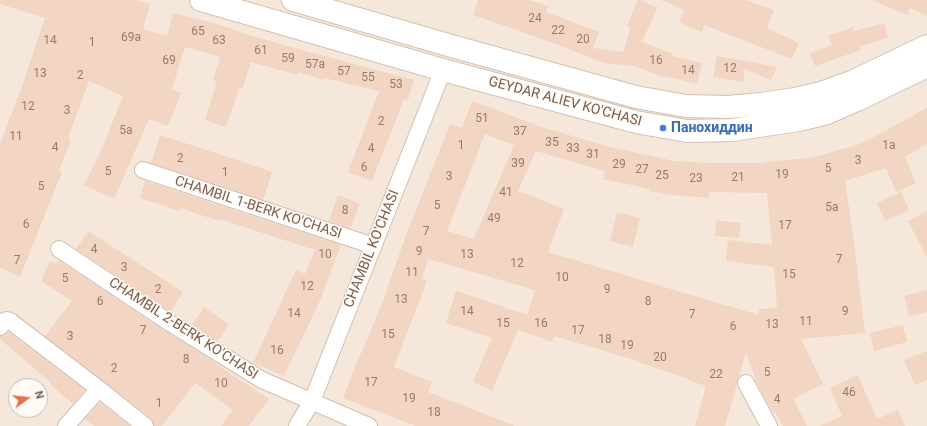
<!DOCTYPE html>
<html>
<head>
<meta charset="utf-8">
<style>
	body { margin:0 }
	#map { position:relative; width:927px; height:426px; overflow:hidden; background:#fdf6ec; font-family:Roboto,sans-serif }
	canvas { display:block }
	.north { position:absolute; left:8px; top:378px; width:40px; height:40px; box-sizing:border-box; background:#fffaf3; border:1px solid #cabbb1; border-radius:50%; rotate:75deg; font-size:11px; font-weight:700; line-height:16px; text-align:center; color:#7a5c4d }
	.north::after { content:''; display:block; margin:auto; width:14px; height:18px; background:#e76f51; clip-path:polygon(50% 0,100% 100%,50% 72%,0 100%) }
</style>
</head>
<body>
<div id="map">
<canvas width="927" height="426"></canvas>
<div class="north">N</div>
</div>
<script>
const g = document.querySelector('canvas').getContext('2d');
g.lineJoin = 'round';
function fill(path, color) { g.fillStyle = color; g.fill(path, 'evenodd'); }
function strokePath(path, color, width, dash) { g.strokeStyle = color; g.lineWidth = width; g.lineCap = dash ? 'butt' : 'round'; g.setLineDash(dash || []); g.stroke(path); }
function write(font, color, halo, rows, align = 'center') {
  g.font = font + ' Roboto,sans-serif'; g.lineWidth = 3; g.setLineDash([]); g.textBaseline = 'middle'; g.strokeStyle = halo; g.fillStyle = color; for (const [text, x, y, turn = 0] of rows) {
    g.save(); g.translate(x, y); g.rotate((+turn || 0) * Math.PI / 180); g.textAlign = isNaN(turn) ? turn : align; if (halo) g.strokeText(text, 0, 0); g.fillText(text, 0, 0); g.restore();
  }
}
fill(new Path2D(`
	M0,0h927v426h-927zM16,386h24v24h-24z`), '#f5e8da');
fill(new Path2D(`
	M0,0h136l14,4 -7,25 24,7 6,-23 41,10 19,6v1l47,14 134,36 -6,20 -4,-1 -32,82 -24,-9 31,-81 -55,-13 -1,2 -25,-8 -1,3 -46,-13 -9,27 -3,-1 -13,39 -21,-7 12,-39 -4,-1 7,-23 -35,-10 -13,42 9,4 -13,33 -19,-7 -35,80 -30,-14 19,-39 20,-50 -34,-15 -21,57 3,2 -12,31 3,1 -42,105 -20,-10v-123l23,-60 22,-66 -45,-14z
	M478,0h52l18,6 -2,6 53,20 -6,16 31,4 6,-25 -3,-1 11,-26h2l17,8 -15,34 31,12 -1,2 30,7 -5,21 -32,-8 -1,1 -30,-11 -29,-3 -60,-23 -72,-25z
	M661,0h85l28,10 -7,18 32,15 -7,16 -88,-34 -2,7 -23,-10 5,-12z
	M872,0h55v16l-17,-8 -3,7z
	M884,23l4,15 -28,8 1,4 -46,16 -5,-12 22,-9 -4,-9 25,-9 1,4z
	M717,56l29,5 31,6 -6,13 -26,-11 -2,13 -30,-5z
	M472,101l70,26 64,19 68,15 40,2h50v-1l47,-4 49,-14 46,-24 21,-13v37l-22,13 11,26 -20,9 -10,-24 -41,13 8,53 12,99 -64,6 22,45 -30,15 14,27h-24l-8,-14 -2,1 -16,-30 -11,-31 -21,74h-30l11,-40 -15,-5v-1l-53,-18v-1l-84,-25 -2,6 -34,-12 -26,61 -19,-9 19,-44 -46,-15 10,-32 71,24 8,-25 -107,-31 -6,20 5,2 -33,86 38,15 -4,10 87,34h-100l-72,-28 17,-44h1l22,-53 23,-66 44,-111 12,4zM485,134l29,11 -40,94 -27,-8zM536,151l69,20 -2,8 47,10 -1,2 22,4 38,3v-6l58,1 5,52 -44,-5 -2,21 48,6 3,41 -18,1v6l-88,-26 -123,-37 16,-43 -46,-18z
	M160,135l87,28 25,9 -9,28 -112,-37z
	M145,181l196,64 -22,58 -35,73 -31,-13 43,-93 9,4 10,-24 -96,-31v2l-39,-13 -1,3 -39,-13z
	M901,192l8,18 -24,11 -8,-18z
	M338,195l22,9 -9,23 -2,-1v2l-20,-7z
	M927,211v47l-19,-37z
	M617,212l23,6 -7,29 -23,-6z
	M716,220l25,3 -2,15 -24,-2z
	M88,231l95,61 -13,20 -94,-63z
	M59,260l106,71 42,26 37,26v-1l25,17 -20,27h-28l12,-16 -38,-27 -33,43h-8l-3,-7 -106,-83 27,-35 -31,-20 9,-20 6,3z
	M927,290v22l-18,4 -5,-20z
	M204,307l25,17 -11,17 -26,-16z
	M903,325l4,17 -33,9 -4,-18z
	M8,332l77,58 -12,14 -23,-20 1,-1 -51,-44v-3l5,-1z
	M927,351v29l-12,5 -11,-25z
	M858,375l19,44 21,-9 7,16h-85l22,-10 -12,-28z
	M100,402l30,24h-36l-9,-7z`), '#f3d5c3');
const minor = new Path2D(`
	M143,170l231,76
	M59,249l111,74 92,57 107,46
	M0,327l4,-6 3,-1 3,1 89,68 46,37
	M746,383l23,43
	M66,426l33,-37
	M297,426l15,-25 131,-331`);
const secondary = new Path2D(`
	M201,0l242,70 193,52 51,9 45,-1 67,-10 28,-7 32,-14 68,-33
	M293,0l155,45 188,52 50,9 42,1 33,-3 34,-5 26,-6 33,-12 73,-35`);
strokePath(minor, '#d1beb0', 18);
strokePath(secondary, '#d6c0b0', 24);
strokePath(minor, '#fff', 16);
strokePath(secondary, '#fff', 22);
for (const [x, y, r, color] of [
	[663,128,4,"#3f7fe0"]
]) { const dot = new Path2D(); dot.arc(x, y, r, 0, 2 * Math.PI); g.fillStyle = color; g.fill(dot); strokePath(dot, '#fffaf3', 1.5); }
write('12px', '#987a6a', null, [
	["24",535,19],
	["22",558,31],
	["65",198,32],
	["69a",131,38],
	["20",583,40],
	["14",50,41],
	["63",219,41],
	["1",92,43],
	["61",261,51],
	["59",288,59],
	["69",169,61],
	["16",656,61],
	["57a",315,65],
	["12",730,69],
	["14",688,71],
	["57",344,72],
	["13",40,74],
	["2",80,76],
	["55",368,78],
	["53",396,85],
	["12",28,107],
	["3",67,111],
	["51",482,119],
	["2",381,122],
	["5a",126,131],
	["37",520,132],
	["11",16,137],
	["35",552,143],
	["1",461,146],
	["1a",889,146],
	["4",55,148],
	["4",371,149],
	["33",573,149],
	["31",593,155],
	["2",180,159],
	["3",858,161],
	["39",518,164],
	["29",619,165],
	["6",364,168],
	["5",828,169],
	["27",642,170],
	["5",108,172],
	["1",225,173],
	["19",782,175],
	["25",662,176],
	["3",449,177],
	["21",738,178],
	["23",696,179],
	["5",41,187],
	["41",506,193],
	["5",437,206],
	["5a",832,208],
	["8",345,211],
	["49",494,219],
	["6",26,225],
	["17",785,226],
	["7",426,232],
	["4",94,250],
	["9",419,252],
	["10",325,255],
	["13",467,255],
	["7",839,260],
	["7",17,261],
	["12",517,264],
	["3",124,268],
	["11",412,273],
	["15",789,275],
	["10",562,278],
	["5",65,279],
	["12",307,287],
	["2",158,290],
	["9",607,290],
	["13",401,300],
	["6",100,302],
	["8",648,302],
	["14",467,312],
	["9",845,312],
	["14",294,314],
	["7",692,315],
	["11",806,322],
	["15",503,324],
	["16",541,324],
	["13",772,325],
	["6",733,327],
	["7",143,331],
	["17",578,331],
	["15",388,335],
	["3",70,337],
	["18",605,340],
	["19",627,346],
	["16",277,351],
	["20",660,358],
	["8",186,360],
	["2",114,369],
	["5",767,373],
	["22",716,375],
	["17",371,383],
	["10",221,384],
	["46",849,393],
	["19",409,399],
	["4",777,400],
	["1",159,404],
	["18",434,413]
]);
write('14px', '#7a5c4d', '#fffaf3', [
	["GEYDAR ALIEV KO'CHASI",565,102,15],
	["CHAMBIL 1-BERK KO'CHASI",258,208,18],
	["CHAMBIL KO'CHASI",372,249,-68],
	["CHAMBIL 2-BERK KO'CHASI",183,329,33]
]);
write('bold 14px', '#366cbe', '#fffaf3', [
	["Панохиддин",671,128]
], 'left');
</script>
</body>
</html>
